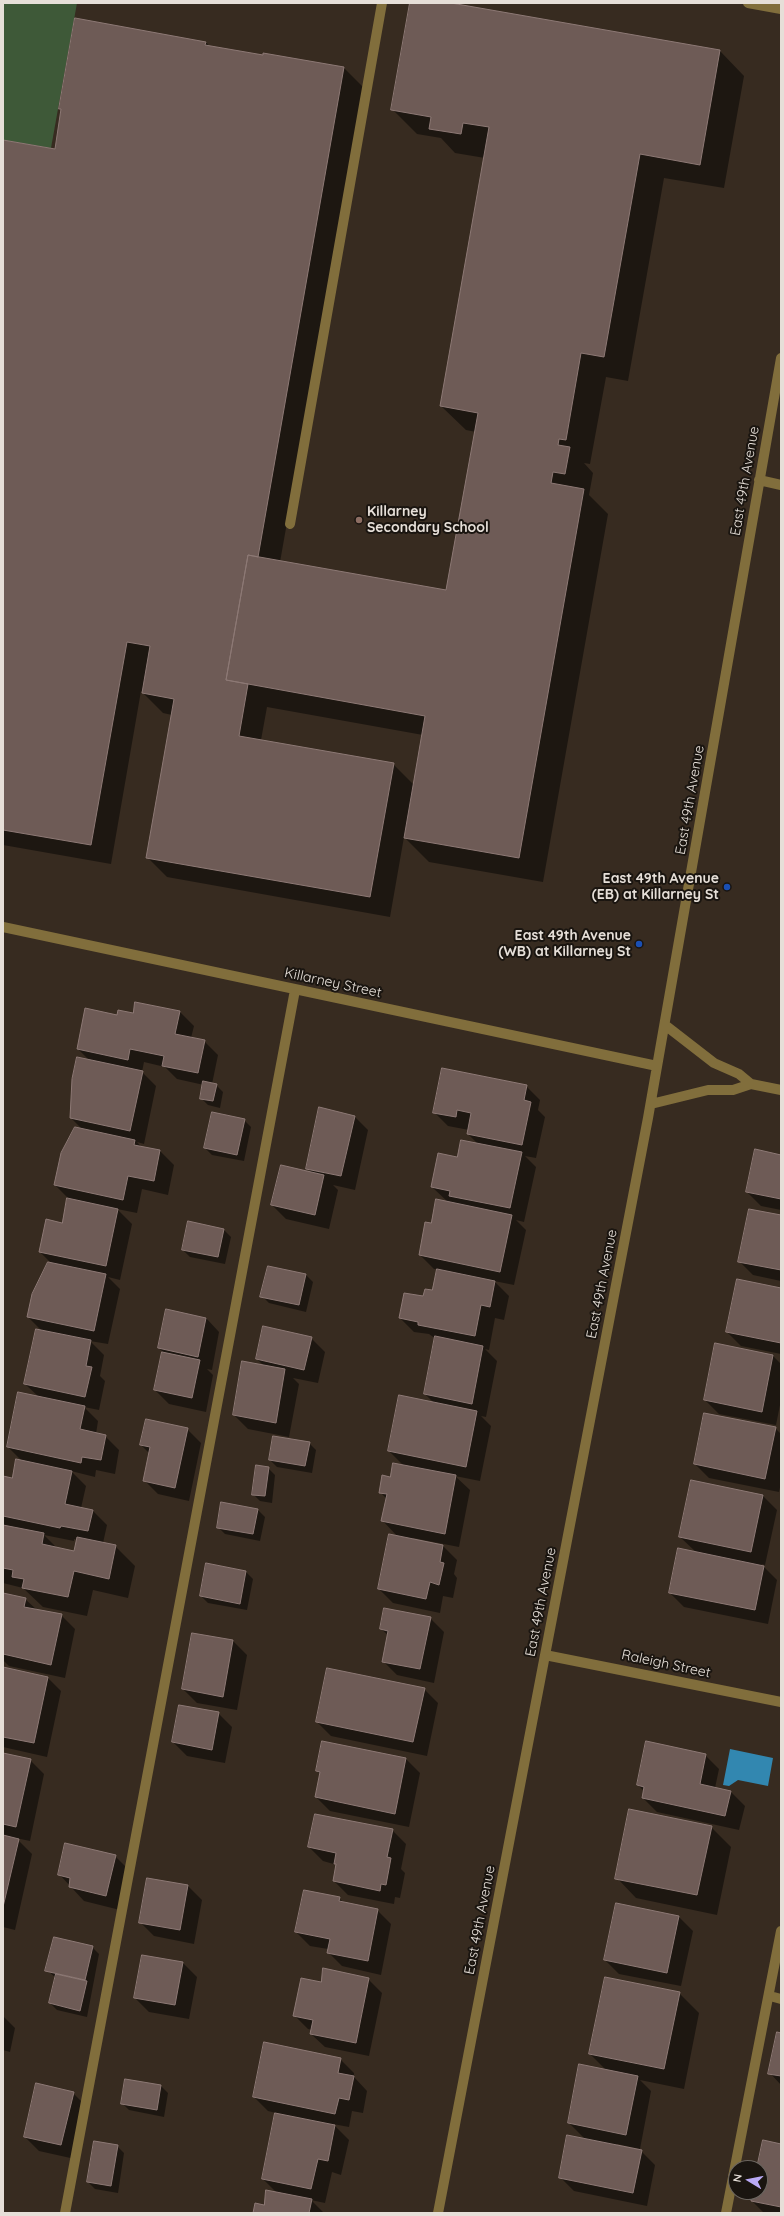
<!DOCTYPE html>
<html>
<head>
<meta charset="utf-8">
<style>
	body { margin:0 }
	#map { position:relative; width:784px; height:2216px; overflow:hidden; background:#372b20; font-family:Quicksand,sans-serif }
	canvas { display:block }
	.frame { position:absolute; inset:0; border:4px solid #e6dfd8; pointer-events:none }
	.north { position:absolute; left:728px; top:2160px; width:40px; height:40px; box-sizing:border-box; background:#1a1510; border:1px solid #6c6660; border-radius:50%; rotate:280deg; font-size:11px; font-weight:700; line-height:16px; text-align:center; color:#e6dfd8 }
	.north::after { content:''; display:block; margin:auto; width:14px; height:18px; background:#baaaf6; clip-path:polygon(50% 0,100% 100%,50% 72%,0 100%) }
</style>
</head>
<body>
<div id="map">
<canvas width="784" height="2216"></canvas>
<div class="frame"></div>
<div class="north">N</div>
</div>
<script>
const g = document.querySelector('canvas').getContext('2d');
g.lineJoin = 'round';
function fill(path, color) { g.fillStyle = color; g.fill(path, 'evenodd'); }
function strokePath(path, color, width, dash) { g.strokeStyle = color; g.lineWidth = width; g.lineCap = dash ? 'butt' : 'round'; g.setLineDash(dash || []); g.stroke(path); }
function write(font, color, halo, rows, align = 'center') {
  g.font = font + ' Quicksand,sans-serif'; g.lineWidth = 4; g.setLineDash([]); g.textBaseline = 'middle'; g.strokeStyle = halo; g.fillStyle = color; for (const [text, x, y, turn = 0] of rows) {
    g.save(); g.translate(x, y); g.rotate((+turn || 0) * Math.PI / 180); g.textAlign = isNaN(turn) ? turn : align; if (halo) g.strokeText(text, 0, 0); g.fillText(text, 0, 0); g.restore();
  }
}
fill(new Path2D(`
	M3,3h74l-26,145 -48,-8z`), '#3e5938');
fill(new Path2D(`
	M730,1749l43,9 -5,28 -30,-6 -9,6 -6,-1z`), '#3287b0');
fill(new Path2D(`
	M411,3h34l275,48 24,25 -20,112 -60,-10 -36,203 -22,-4 -16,87 -6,-1 9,10 -4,22 19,19 -65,368 -114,-20 -25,-25 -14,80 -223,-40 -20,-20 25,-142 -9,-2 -22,-22 -30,173 -108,-19v-704l52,9 7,-40 -2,-2 146,-66 4,5 134,21 20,20 -84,474 167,30 29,-160 -10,-2 -25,-24 44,-248 -30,-5 -14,-15 -24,-4 -24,-24zM267,707l156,28 -9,50 -21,-21 -132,-24z
	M180,1012l14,14 -3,12 13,3 14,14 -6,29 4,1 7,7 -3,16 -12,-3 -7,-7 3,-13 -27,-6 -12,-12 -21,-5 -2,10 14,14 -12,58 -7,-2 5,6 18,3 14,14 -6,30 -26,-6 -5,24 -20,-4 15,15 -12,56 -12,-3 12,12 -12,55 -18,-3 14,14 -4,21 5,5 -6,29 -15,-3 14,14 -2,13 9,2 14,14 -4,24 -19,-4 -1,7 -24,-6 15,15 -5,22 12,3 14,14 -4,18 12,3 20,20 -7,32 -35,-8 -6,26 -44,-9 -20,-19 -20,-5v-105l10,1 10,-17 -15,-15 32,-49 -15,-14 17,-53 -14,-14 24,-53 -12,-12 23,-28 5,-26 -13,-13 28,-55 -12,-12 19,-57 -12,-12 40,-33zM44,1535l30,6v-2l3,1 -3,12 -17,-4z
	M526,1086l14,14 -2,10 7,7 -9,41 -11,-2 11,11 -12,55 -8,-2 10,10 -12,55 -20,-4 15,15 -5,24 -9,-2 -6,32 -4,-1 12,12 -11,56 -5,-1 10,10 -11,55 -25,-5 15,14 -11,57 -46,-9v2l30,6 14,14 -3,14 3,4 -4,20 -10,-2 -3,17 -47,-10 -14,-14 19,-52 -16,-17 5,-21 -7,-7 10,-14 14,-12 -15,-15 46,-47 -10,-10 11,-55 -7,-5 -15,-2 -14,-14 33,-27 4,-22h-3l-14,-14 12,-31 17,-21 -17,-16 26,-29 20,-14 -10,-10 1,-4 -21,-4 -14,-14z
	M354,1116l14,14 -13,60 -22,-5 5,5 -9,39 -43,-10 -14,-14 40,-32 -5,-5z
	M244,1120l7,7 -7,34 -32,-6 -7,-7z
	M781,1156v54l-20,-4 -14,-14z
	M781,1216v65l-28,-6 -14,-14z
	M224,1230l7,7 -6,27 -35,-7 -7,-7z
	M306,1275l7,7 -7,30 -37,-9 -7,-7z
	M781,1289v65l-40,-8 -14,-14z
	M206,1318l13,14 -7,38 -5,-1 6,6 -7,37 -37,-8 -14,-14 8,-38 -4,-4z
	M311,1338l14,14 -7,31 -25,-5 6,6 -10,53 -41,-8 -14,-14 30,-49 -7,-7z
	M716,1344l57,12 8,8v36l-5,25 -57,-11 -14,-14z
	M775,1428l6,6v49l-2,9 -70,-14 -14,-14z
	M187,1429l14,14 -12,58 -31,-7 -14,-14 5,-27 -8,-8z
	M309,1443l7,7 -4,23 -35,-6 -7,-7z
	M268,1468l7,7 -3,28 -12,-2 -7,-7z
	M763,1496l14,14 -12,55 -4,-1 16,16 -9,44 -84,-17 -14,-14 27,-40 -17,-16z
	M258,1510l7,7 -5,24 -35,-7 -7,-7z
	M246,1572l7,7 -6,31 -39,-7 -7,-7z
	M3,1594l22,5 12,11 24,5 14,14 -10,49 -56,-12 -6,-6z
	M430,1618l14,14 -10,51 -37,-8 -14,-14 5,-26 -7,-6z
	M233,1641l14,14 -10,55 -40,-7 -14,-14z
	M3,1668l44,9 14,14 -14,66 -44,-10z
	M424,1689l14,14 -11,53 -96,-20 -14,-14z
	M218,1713l14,14 -7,36 -38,-7 -14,-14z
	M323,1742l83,17 14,14 -11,54 -79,-16 -14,-14 4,-23 -3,-3z
	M3,1754l27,6 14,14 -14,67 -14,-3 16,16 -17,76 -12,-3z
	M705,1755l14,14 -4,19 16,4 14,14 -6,24 -82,-18 -14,-14 1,-7 -6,-6z
	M711,1827l20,20 -14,68 -81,-17 -19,-20z
	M392,1830l14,14 -5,25 4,4 -5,25 -5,-1 -1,7 -46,-9 -14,-14 3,-16 -14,-4 -14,-14z
	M115,1856l14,14 -9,40 -36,-9 -25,-27z
	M188,1886l14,14 -8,44 -40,-8 -14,-14z
	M339,1898l6,6 32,6 14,14 -10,51 -39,-9 -14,-14v-3l-18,-3 -14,-14z
	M679,1917l14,14 -12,55 -62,-12 -14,-14z
	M92,1947l7,7 -12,63 -30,-7 -7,-7 6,-25 -9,-8z
	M183,1963l14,14 -8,42 -40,-7 -14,-14z
	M368,1979l14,14 -13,63 -44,-9 -14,-13 1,-4 -4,-1 -14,-14 28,-32z
	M679,1993l20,20 -15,76 -44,-9 11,11 -11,58 -23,-5v2l24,5 14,14 -8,41 -73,-15 -14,-14 25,-38 -16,-16 38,-52 -17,-17z
	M3,2016l12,12 -5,24 -7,-2z
	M781,2034v51l-11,-12z
	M340,2059l14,14v4l13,14 -4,22 -11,-2 -3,16 -16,-3 16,16 -8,35 -9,-3 -7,31 -14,-3 13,13h-70l11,-7 12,-13 -14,-14 13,-66 -8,-2 -14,-14z
	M126,2080l35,6 7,7 -4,24 -35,-7 -7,-7z
	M73,2093l14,14 -12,52 -36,-8 -14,-14z
	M781,2145v68h-17l-12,-12 2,-9h6v-24h-2z
	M117,2146l7,7 -6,40 -23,-4 -7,-7z`), '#0007');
const building = new Path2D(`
	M410,3h41l269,47 -20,115 -60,-11 -36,203 -23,-4 -15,87 -7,-1 -1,6 12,2 -5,27 -12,-2 -2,11 33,6 -65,369 -115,-20 21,-122 -199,-36 22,-125 198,35 32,-177 -38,-7 49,-279 -26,-4 -2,11 -32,-5 2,-12 -40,-7z
	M75,18l131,24 -1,3 58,10v-2l81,14 -86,490 -10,-2 -22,125 22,4 -9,52 155,27 -24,134 -224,-39 28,-159 -32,-6 8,-47 -23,-4 -36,203 -88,-15v-690l52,9 6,-40h-2z
	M135,1002l45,9 -5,23 30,6 -7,33 -36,-7 2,-10 -34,-7 -2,11 -51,-11 8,-41 32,7 1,-5 15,3z
	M77,1057l66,14 -13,60 -60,-13 2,-39z
	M442,1068l85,17 -3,15 7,2 -9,43 -55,-11 4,-21 -14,-3 -1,7 -23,-4z
	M203,1081l14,3 -4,17 -13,-2z
	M319,1107l36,9 -14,60 -35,-7z
	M212,1112l33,7 -8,36 -33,-7z
	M75,1127l60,13 -1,5 26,5 -6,31 -26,-5 -5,24 -69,-15 7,-32z
	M461,1140l61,12 -12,56 -61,-12 1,-5 -19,-4 7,-34 19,4z
	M755,1149l26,6v44l-35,-7z
	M281,1165l43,10 -9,40 -44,-10z
	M67,1198l51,11 -12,57 -67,-14 7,-33 16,4z
	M436,1199l76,16 -12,57 -81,-17 6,-33 6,1z
	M749,1209l32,6v55l-43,-8z
	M188,1221l36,8 -6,28 -36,-7z
	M48,1262l58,12 -12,57 -67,-14 5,-23z
	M268,1266l38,8 -7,31 -39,-8z
	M437,1269l58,12 -5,26 -9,-2 -6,31 -57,-11v-3l-19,-4 5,-25 19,3 2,-7 7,1z
	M737,1279l44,9v55l-55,-11z
	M166,1309l40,9 -8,39 -40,-9z
	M263,1326l49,11 -8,33 -48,-11z
	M36,1329l55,11 -5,26 6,1 -7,30 -61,-13z
	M435,1336l48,10 -11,58 -48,-10z
	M715,1343l58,12 -11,57 -58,-12z
	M162,1352l38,8 -8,38 -38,-8z
	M242,1361l43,8 -9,54 -43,-8z
	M18,1392l67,14 -5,23 26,6 -5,25 -19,-3 -1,6 -74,-16z
	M399,1395l78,16 -11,56 -78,-16z
	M704,1413l72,14 -11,52 -71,-15z
	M146,1419l42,9 -13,60 -32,-7 7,-34 -10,-2z
	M273,1436l37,6 -5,24 -36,-6z
	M16,1459l56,12 -7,33 28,6 -5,21 -27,-5 -1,2 -57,-12v-40l9,2z
	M393,1463l63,12 -11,59 -64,-13 6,-27 -8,-1 3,-18 8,2z
	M256,1465l13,2 -4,29 -13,-1z
	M691,1480l72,15 -12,57 -72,-15z
	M221,1502l37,7 -5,25 -36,-6z
	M3,1525l41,8 -2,11 32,7 3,-14 39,8 -7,34 -35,-8 -6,26 -46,-9 2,-9 -12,-2 1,-7 -10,-2z
	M389,1534l54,11 -3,17 4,1 -5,22 -9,-3 -4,17 -48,-10z
	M678,1548l86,18 -9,44 -86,-17z
	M206,1563l40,8 -6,33 -40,-8z
	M3,1593l23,5 -2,9 38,7 -11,51 -48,-11z
	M384,1608l47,9 -11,52 -38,-7 6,-31 -8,-2z
	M192,1633l41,7 -10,57 -41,-8z
	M3,1667l45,10 -14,66 -31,-6z
	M327,1668l98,20 -12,54 -97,-20z
	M179,1705l40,7 -7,38 -40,-8z
	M322,1741l84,17 -11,56 -80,-17 5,-25 -4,-1z
	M646,1741l60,13 -6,30 31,7 -6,25 -83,-18 2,-11 -7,-2z
	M3,1753l28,6 -15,68 -13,-3z
	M629,1809l83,17 -15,69 -82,-16z
	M315,1814l78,15 -6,28 4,1 -5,27 -5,-1 -1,7 -47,-10 3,-17h-2l2,-11 -28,-6z
	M3,1835l16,4 -16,68z
	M65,1843l51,12 -10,41 -37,-9 1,-9 -12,-3z
	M147,1878l41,7 -8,45 -41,-7z
	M304,1890l36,7 -1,4 39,8 -10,52 -41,-8 3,-14 -35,-7z
	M616,1903l63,13 -12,57 -63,-13z
	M54,1937l39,9 -8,34 -40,-9z
	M142,1955l41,7 -8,43 -41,-7z
	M323,1968l46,10 -13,65 -46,-9 3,-14 -20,-4 8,-38 20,4z
	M56,1974l31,7 -7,30 -31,-8z
	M605,1977l75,15 -16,77 -75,-15z
	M777,2032l4,1v43l-13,-2z
	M264,2042l77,16 -3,15 16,3 -5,24 -10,-2 -4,16 -82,-17z
	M579,2064l59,12 -12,59 -58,-12z
	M125,2079l36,6 -4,25 -36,-6z
	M36,2083l38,9 -13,53 -37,-8z
	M275,2113l60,12 -7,36 -10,-2 -7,30 -49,-10z
	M567,2135l75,15 -9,43 -74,-15z
	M763,2140l18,4v63l-30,-6 1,-9h8v-24h-3z
	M94,2141l24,4 -7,41 -24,-4z
	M266,2190l46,9 -3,14h-56l2,-10 9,2z`);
fill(building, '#6e5b56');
strokePath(building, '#8d7975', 1);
strokePath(new Path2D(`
	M748,3l33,6
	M759,480l22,5
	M290,524l92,-521
	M3,927l654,139
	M665,1025l49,38 25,11 12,10
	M651,1104l57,-14h25l18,-6 30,6
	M545,1655l236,47
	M770,1996l11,3
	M65,2213l230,-1223
	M438,2213l210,-1095 133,-760
	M726,2213l55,-282`), '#816e3c', 10);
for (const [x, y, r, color] of [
	[359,520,4,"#8d6e63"],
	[727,887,4,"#1a4fb4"],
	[639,944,4,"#1a4fb4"]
]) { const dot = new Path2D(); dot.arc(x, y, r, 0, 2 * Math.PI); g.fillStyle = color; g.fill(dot); strokePath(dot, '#1a1510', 1.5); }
write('14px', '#e6dfd8', '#1a1510', [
	["East 49th Avenue",745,481,-80],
	["East 49th Avenue",690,800,-80],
	["Killarney Street",333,983,12],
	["East 49th Avenue",602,1284,-79],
	["East 49th Avenue",541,1602,-79],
	["Raleigh Street",666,1664,12],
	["East 49th Avenue",480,1920,-79]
]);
write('bold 14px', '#e6dfd8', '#1a1510', [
	["Killarney",367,512,"left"],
	["Secondary School",367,528,"left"],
	["East 49th Avenue",719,879],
	["(EB) at Killarney St",719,895],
	["East 49th Avenue",631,936],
	["(WB) at Killarney St",631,952]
], 'right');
</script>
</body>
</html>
